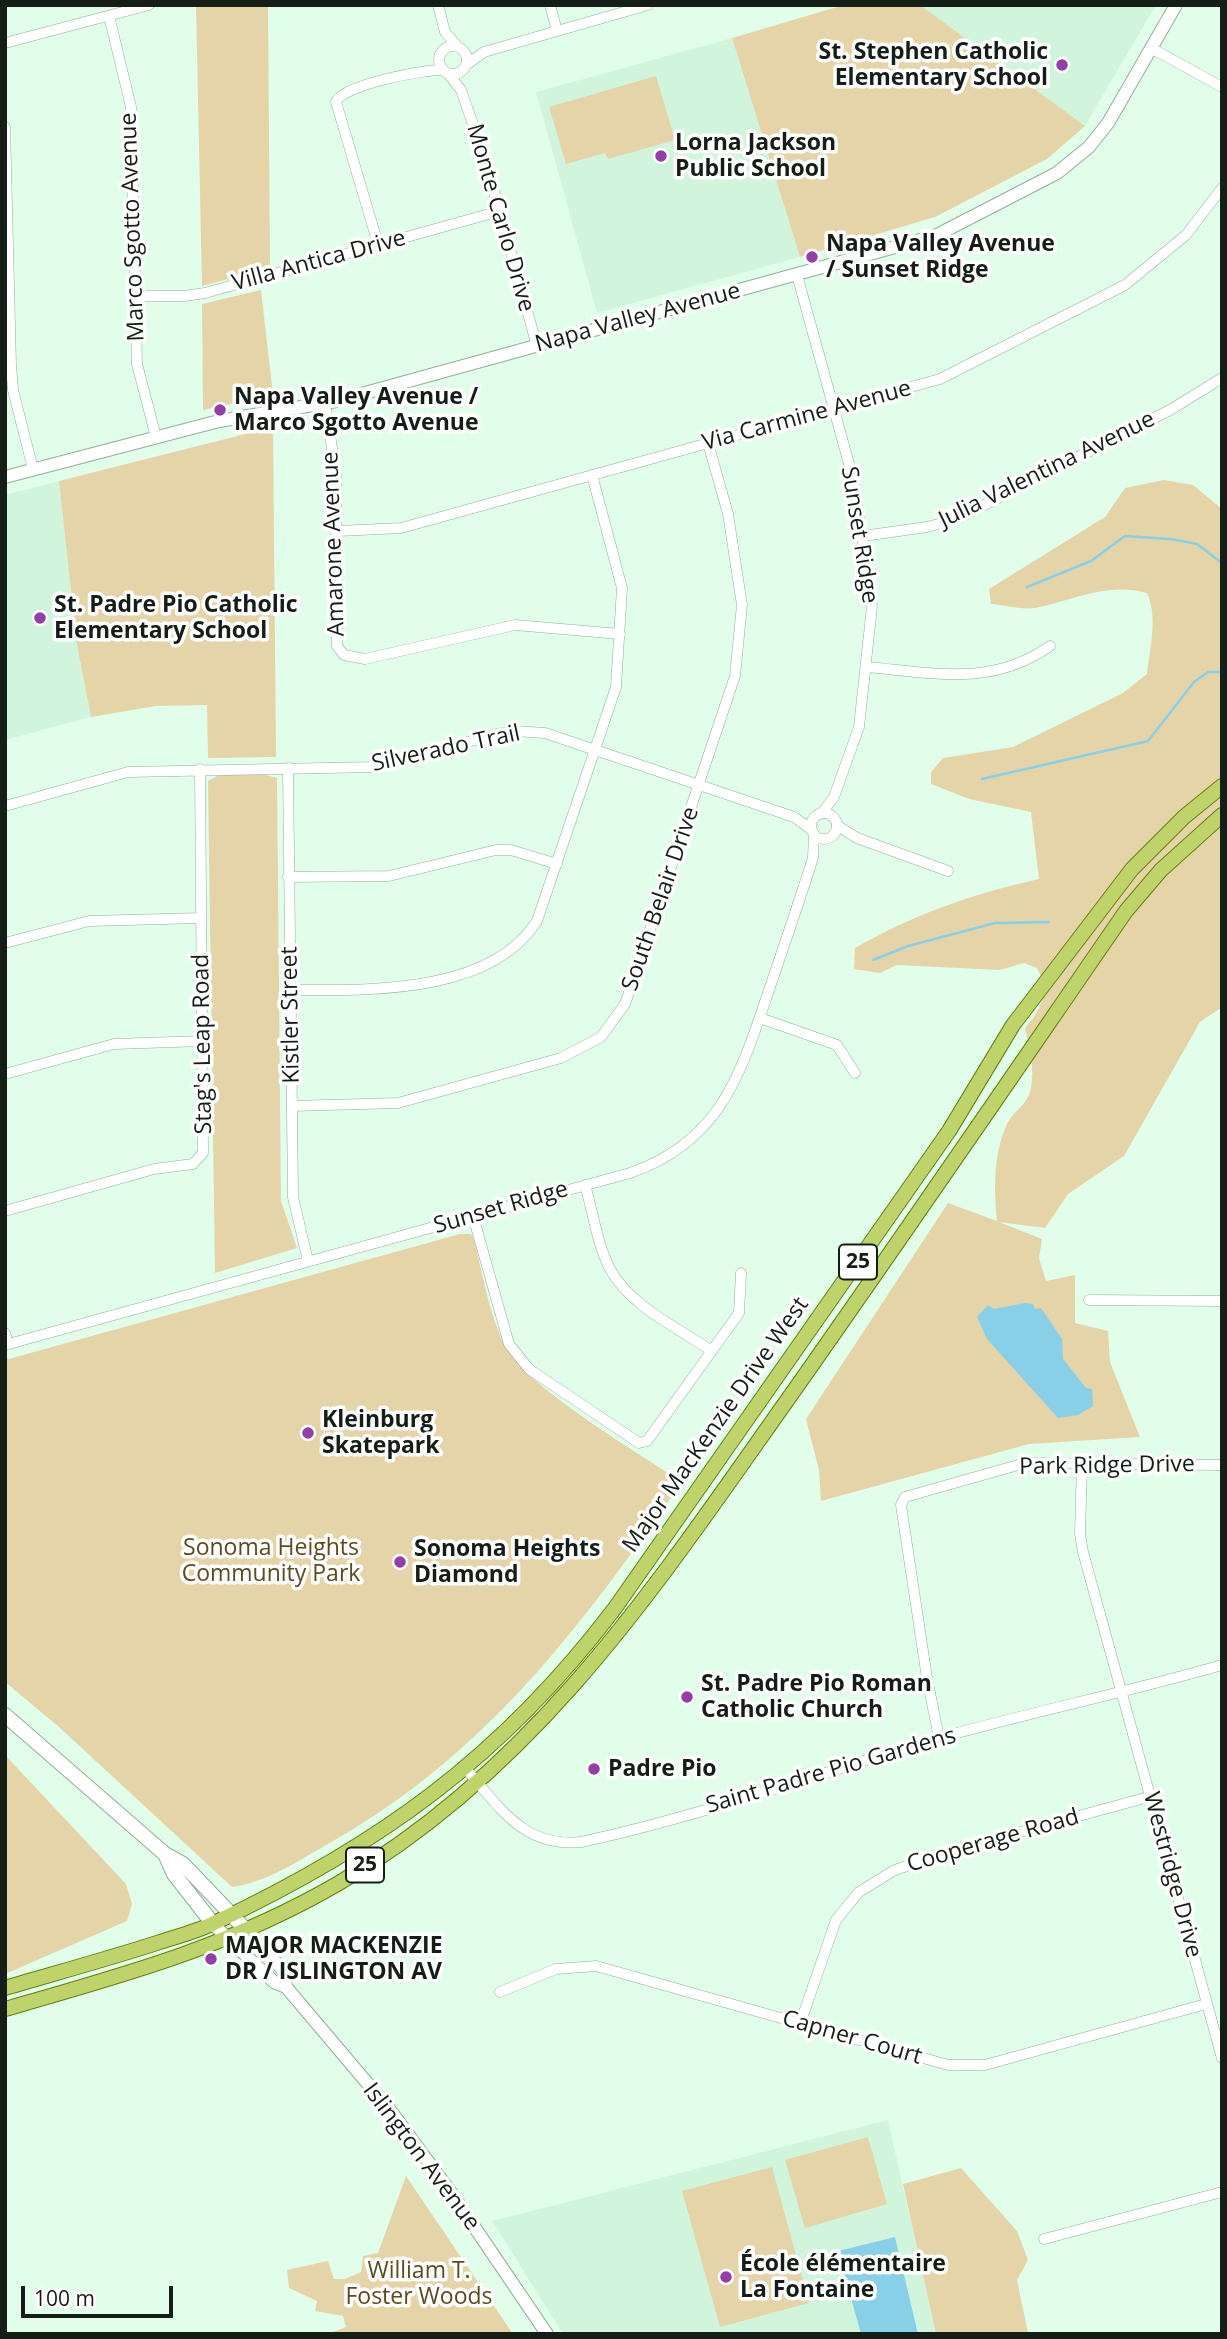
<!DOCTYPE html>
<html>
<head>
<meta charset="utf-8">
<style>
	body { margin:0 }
	#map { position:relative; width:1227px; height:2339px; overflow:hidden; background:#e1feea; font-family:"Open Sans",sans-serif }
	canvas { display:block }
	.frame { position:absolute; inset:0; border:7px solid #141e17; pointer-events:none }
	.scale { position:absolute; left:21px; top:2286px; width:152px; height:32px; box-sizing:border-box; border:4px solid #141e17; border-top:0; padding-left:9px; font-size:21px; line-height:24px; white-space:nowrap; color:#141e17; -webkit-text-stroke:5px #fff; paint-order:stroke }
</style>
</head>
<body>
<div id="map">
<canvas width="1227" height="2339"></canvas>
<div class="frame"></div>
<div class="scale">100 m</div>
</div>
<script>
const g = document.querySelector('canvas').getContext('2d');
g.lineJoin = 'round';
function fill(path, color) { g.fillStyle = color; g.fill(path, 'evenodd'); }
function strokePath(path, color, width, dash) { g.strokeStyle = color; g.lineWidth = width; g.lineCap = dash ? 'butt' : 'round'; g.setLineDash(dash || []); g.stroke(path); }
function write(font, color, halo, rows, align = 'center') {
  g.font = font + ' "Open Sans",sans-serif'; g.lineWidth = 7; g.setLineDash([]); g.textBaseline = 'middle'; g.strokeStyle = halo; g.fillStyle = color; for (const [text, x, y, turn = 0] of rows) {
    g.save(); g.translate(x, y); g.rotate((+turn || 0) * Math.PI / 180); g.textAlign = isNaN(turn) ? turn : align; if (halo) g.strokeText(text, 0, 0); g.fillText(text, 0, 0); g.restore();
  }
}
fill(new Path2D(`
	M920,5h236l-71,121z
	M732,38l68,219 -203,56 -61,-221z
	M59,481l18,164 14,72 -86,23v-245z
	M888,2120l48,214h-373l-71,-113z`), '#d1f5dc');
fill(new Path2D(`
	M196,5h72l2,263 -68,18z
	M844,5h76l165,121 -38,33 -112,58 -135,40 -68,-219z
	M656,76l19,64 -67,19 -3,-6 -39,11 -17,-57z
	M261,290l12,105 -70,15 -1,-106z
	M273,427l3,330 -68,1 -1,-53 -51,1 -65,11 -14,-72 -18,-164z
	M1164,480l29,5 29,24v498l-22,15 -76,134 -56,38 -23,34 -46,-6 43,17 -3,19 7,23 29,-6v48l33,8 2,31 30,75 -111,7 -208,57 -2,-31 -13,-51 142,-216 49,18c-3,-33 -4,-66 10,-97 7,-14 21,-19 24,-36 4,-20 -2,-40 -6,-60 17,-19 25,-37 12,-60l-13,-5 -24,7 -103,-5 -17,8 -26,-4 1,-21c57,-33 120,-55 184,-69l-8,-67 -62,-13 -38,-15v-12l12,-14 70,-11 110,-54 24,-19c3,-26 11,-56 0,-81 -40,-11 -73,7 -112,15 -13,2 -30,-3 -44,-4l-2,-15 116,-72 20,-29z
	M219,775h47l11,3 4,423 16,47 -82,25 -7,-492z
	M460,1234h11l2,3c10,36 16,80 34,112 23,40 133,105 175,133 -101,145 -196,273 -354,362 -30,17 -61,38 -96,43l-173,-160 -54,-45v-322z
	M5,1755l121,129 6,20 -5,17 -122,53z
	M868,2137l19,67 -82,24 -20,-68z
	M772,2167l37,136 -89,24 -38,-136z
	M961,2168l56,63 11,29 -11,20 11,53 -92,1 -33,-150z
	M406,2176l107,158h-185l18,-7 -3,-11 -28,-5 2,-10 -28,-13 -2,-18 41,-9 6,18h11l16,-7 2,-16 15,-3z`), '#e4d4a8');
fill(new Path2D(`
	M1025,1303l8,1 2,5 6,-1 21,31 1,20 23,29 6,1 1,17 -15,9 -20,3 -71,-79 -10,-22 11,-12 6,4z
	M895,2237l23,97h-57l-23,-83z`), '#87d0e8');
strokePath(new Path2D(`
	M1027,587l64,-26 34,-25 45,3 27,5 25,19
	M982,779l166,-38 46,-59 14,-10h14
	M873,960l35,-14 87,-23 54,-1`), '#87d0e8', 2.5);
const minor = new Path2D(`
	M438,5l7,27 12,14
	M550,5l7,26
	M109,16l22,91 6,257 19,73
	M5,43l144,-38
	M439 60a14 14 0 1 1 28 0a14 14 0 1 1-28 0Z
	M1151,48l71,39
	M466,65l18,-13 164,-47
	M447,72l14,18 23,66 53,190
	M5,127l6,239 2,24 20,79
	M378,244l-42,-142c6,-17 89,-33 107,-32
	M797,275l57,207 18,124 -13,121 -25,70 -13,17
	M137,296h47l21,-3 295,-82
	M325,403l11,71 1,172 7,9 21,4 150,-34 105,9
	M338,531l63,-3 539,-149 185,-94 61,-50 36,-47
	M863,536l64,-9 30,-8 213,-109 52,-32
	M867,667c66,6 125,20 183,-21
	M288,768l5,429 15,64
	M5,806l123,-34 246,-5 123,-33 18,-3 30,2 249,84 18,13
	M811 826a13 13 0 1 1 26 0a13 13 0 1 1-26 0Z
	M838,826l19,12 91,33
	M288,877l101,-1 107,-26h15l46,14
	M5,943l84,-22 112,-3
	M290,990c77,0 200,5 247,-69l79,-234 6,-99 -30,-113
	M760,1018l77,27 18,28
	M5,1074l109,-30 89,-3
	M292,1106l106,-3 163,-45 40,-21 24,-33 110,-328 7,-71 -14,-91 -20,-71
	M585,1185c8,27 12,59 25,84 20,37 68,59 102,82
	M5,1211l149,-42 39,-5 10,-11 -3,-384
	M473,1216l36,128 20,25 110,74 8,-2 92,-128 2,-40
	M1089,1300l133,1
	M5,1333l3,11
	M5,1345l625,-172c91,-31 111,-100 139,-183 15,-44 30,-88 44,-132l1,-23
	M1082,1464l-2,70 3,18 139,506
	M939,1738l-12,-60 -26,-173 4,-8 120,-34 197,2
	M465,1768c34,38 58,80 116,74 121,-26 239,-69 358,-104 93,-26 189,-46 283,-73
	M500,1992l56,-23 40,-3 352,99h37l221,-61
	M800,2024l36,-104 23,-28 34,-21 43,-16 216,-59
	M1044,2239l178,-47`);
const tertiary = new Path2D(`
	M5,477l214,-56 117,-20 599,-165 122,-63 32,-26 19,-24 68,-118
	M213,1924l61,58 12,5 104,123 62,84 95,140
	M247,1931l37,40 2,16`);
const secondary = new Path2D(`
	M5,1715l160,139 18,10 64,67
	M165,1854l9,20 39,50`);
const primary = new Path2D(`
	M5,1988c51,-15 102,-29 152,-45 18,-6 38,-11 55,-19 168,-79 290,-167 403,-316l334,-477 64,-106 119,-156 52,-52 38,-31
	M5,2009c119,-34 226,-63 334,-126 202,-118 322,-305 454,-491 112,-159 222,-320 333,-481l35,-41 61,-55`);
strokePath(minor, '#93ae9b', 11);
strokePath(tertiary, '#93ae9b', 14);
strokePath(secondary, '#93ae9b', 16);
strokePath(primary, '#66800d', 16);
strokePath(minor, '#fff', 10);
strokePath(tertiary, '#fff', 12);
strokePath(secondary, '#fff', 14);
strokePath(primary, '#bed36a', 14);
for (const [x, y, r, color] of [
	[1062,65,7,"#943eaa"],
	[661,156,7,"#943eaa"],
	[812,257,7,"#943eaa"],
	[220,410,7,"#943eaa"],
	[40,618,7,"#943eaa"],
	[308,1433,7,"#943eaa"],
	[400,1562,7,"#943eaa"],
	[687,1697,7,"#943eaa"],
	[594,1769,7,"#943eaa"],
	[211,1959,7,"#943eaa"],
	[726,2277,7,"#943eaa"]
]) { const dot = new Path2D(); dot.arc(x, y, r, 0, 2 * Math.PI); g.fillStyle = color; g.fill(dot); strokePath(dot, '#fff', 2.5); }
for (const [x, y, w] of [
	[858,1262,38],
	[365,1865,38]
]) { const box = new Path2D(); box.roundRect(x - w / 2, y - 17.5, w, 35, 5); g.fillStyle = '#fff'; g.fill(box); strokePath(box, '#141e17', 2); }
write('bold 21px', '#141e17', null, [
	["25",858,1262],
	["25",365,1865]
]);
write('bold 23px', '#141e17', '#fff', [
	["St. Stephen Catholic",1048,52,"right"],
	["Elementary School",1048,78,"right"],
	["Lorna Jackson",675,143],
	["Public School",675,169],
	["Napa Valley Avenue",826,244],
	["/ Sunset Ridge",826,270],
	["Napa Valley Avenue /",234,397],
	["Marco Sgotto Avenue",234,423],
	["St. Padre Pio Catholic",54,605],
	["Elementary School",54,631],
	["Kleinburg",322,1420],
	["Skatepark",322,1446],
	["Sonoma Heights",414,1549],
	["Diamond",414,1575],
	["St. Padre Pio Roman",701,1684],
	["Catholic Church",701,1710],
	["Padre Pio",608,1769],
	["MAJOR MACKENZIE",225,1946],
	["DR / ISLINGTON AV",225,1972],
	["École élémentaire",740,2264],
	["La Fontaine",740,2290]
], 'left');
write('23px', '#141e17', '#fff', [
	["Monte Carlo Drive",500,218,74],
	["Marco Sgotto Avenue",133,227,-92],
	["Villa Antica Drive",319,261,-15],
	["Napa Valley Avenue",638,318,-15],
	["Via Carmine Avenue",807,416,-15],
	["Julia Valentina Avenue",1047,470,-26],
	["Sunset Ridge",859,535,81],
	["Amarone Avenue",334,544,-92],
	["Silverado Trail",446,749,-12],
	["South Belair Drive",661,899,-71],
	["Kistler Street",291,1015,-91],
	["Stag's Leap Road",203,1044,-91],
	["Sunset Ridge",501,1208,-16],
	["Major MacKenzie Drive West",716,1425,-55],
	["Park Ridge Drive",1107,1466,-1],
	["Saint Padre Pio Gardens",831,1771,-16],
	["Cooperage Road",993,1841,-16],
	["Westridge Drive",1172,1875,75],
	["Capner Court",852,2038,16],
	["Islington Avenue",421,2157,53]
]);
write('23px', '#5b4b1e', '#fff', [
	["Sonoma Heights",271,1548],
	["Community Park",271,1574],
	["William T.",419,2271],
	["Foster Woods",419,2297]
]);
</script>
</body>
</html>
